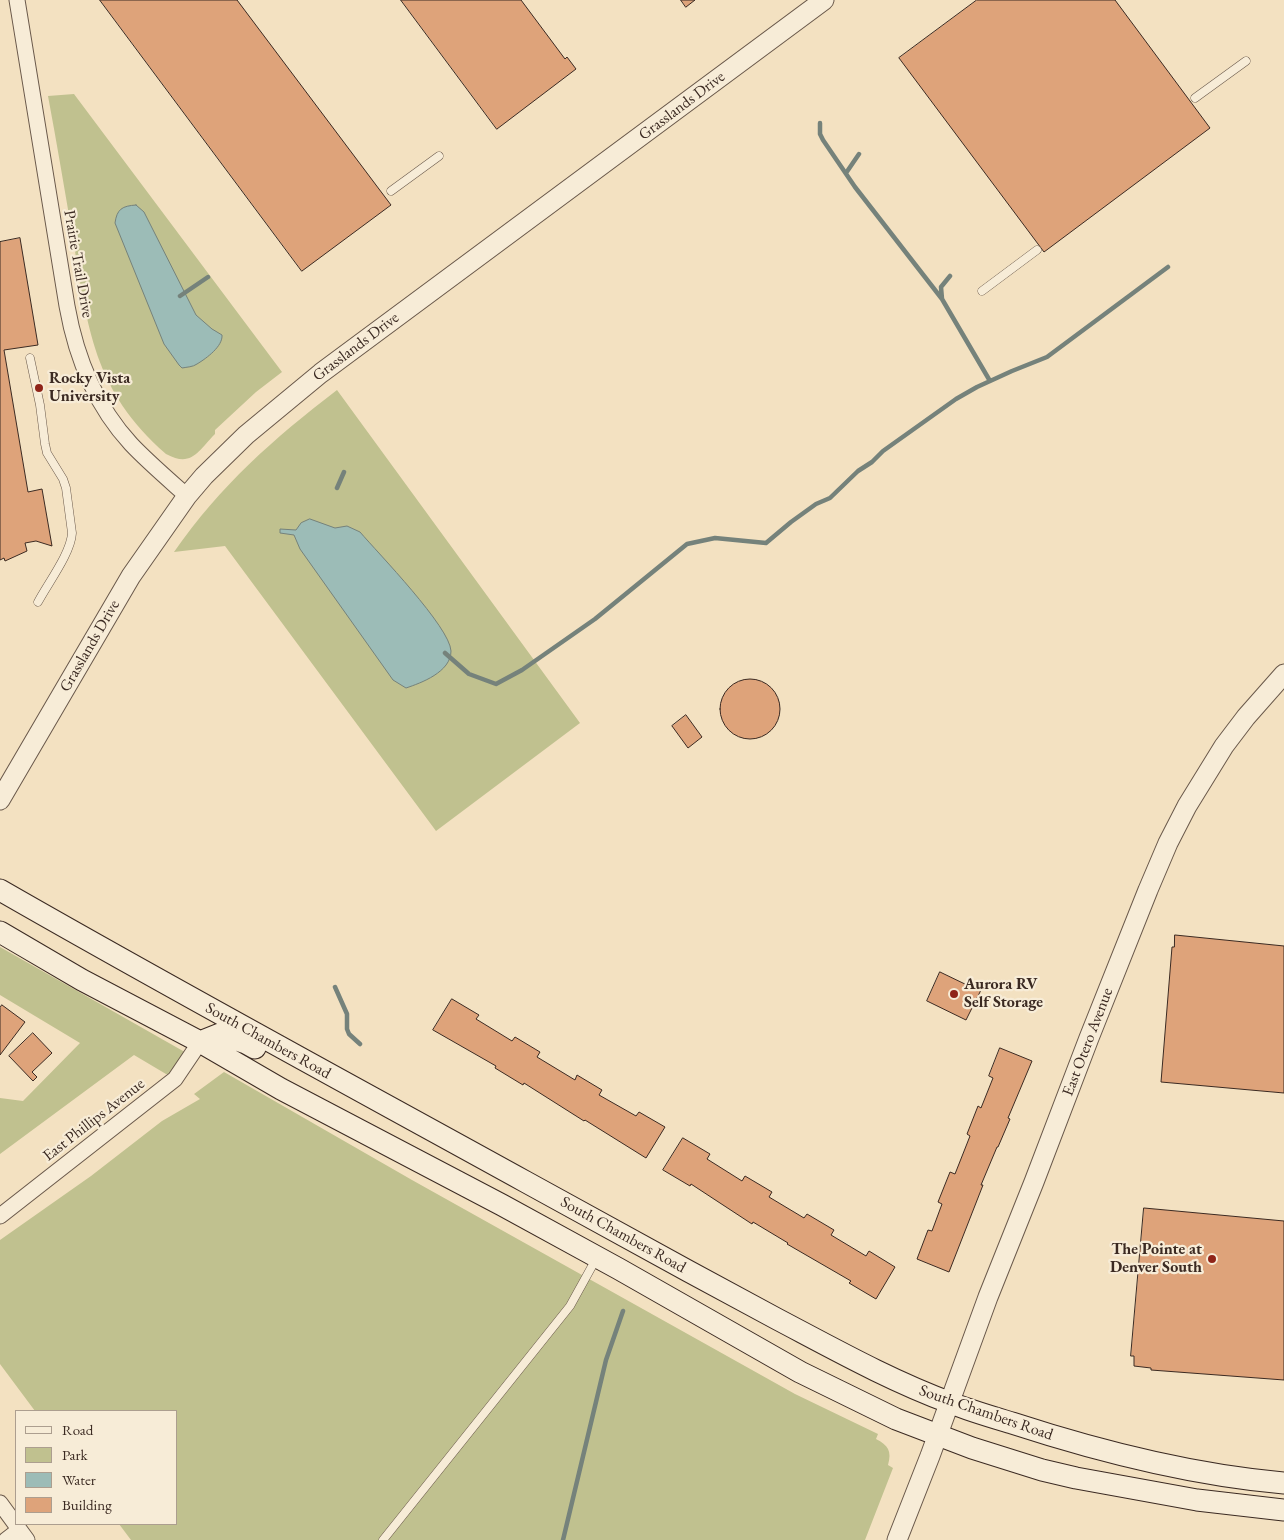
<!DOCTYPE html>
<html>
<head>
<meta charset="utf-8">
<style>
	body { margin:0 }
	#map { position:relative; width:1284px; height:1540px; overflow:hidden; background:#f3e1c1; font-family:"EB Garamond",serif }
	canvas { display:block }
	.legend { position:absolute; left:15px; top:1410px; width:162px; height:115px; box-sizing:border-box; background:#f7ecd7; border:1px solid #ac9e8f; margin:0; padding:6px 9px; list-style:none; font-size:15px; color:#3b2a22 }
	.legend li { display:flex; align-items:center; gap:10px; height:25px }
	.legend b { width:25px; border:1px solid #ac9e8f }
</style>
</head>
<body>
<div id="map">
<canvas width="1284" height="1540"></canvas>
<ul class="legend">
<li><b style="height:6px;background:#f7ecd7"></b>Road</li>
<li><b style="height:14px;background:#c0c18f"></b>Park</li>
<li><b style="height:14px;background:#9cbcb7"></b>Water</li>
<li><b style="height:14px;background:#dea37a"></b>Building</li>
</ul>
</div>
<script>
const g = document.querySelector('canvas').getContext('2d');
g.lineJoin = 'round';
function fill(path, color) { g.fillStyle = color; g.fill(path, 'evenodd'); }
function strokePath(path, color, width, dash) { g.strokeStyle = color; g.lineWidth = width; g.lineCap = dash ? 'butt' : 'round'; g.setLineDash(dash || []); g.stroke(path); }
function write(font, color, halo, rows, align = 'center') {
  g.font = font + ' "EB Garamond",serif'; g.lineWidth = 4.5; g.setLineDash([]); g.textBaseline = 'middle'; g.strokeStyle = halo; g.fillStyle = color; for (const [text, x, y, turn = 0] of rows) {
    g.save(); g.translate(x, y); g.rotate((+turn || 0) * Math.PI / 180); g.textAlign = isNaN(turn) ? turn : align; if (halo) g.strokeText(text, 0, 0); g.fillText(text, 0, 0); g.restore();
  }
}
fill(new Path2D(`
	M74,94l208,278 -26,20 -41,38v4c-17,17 -23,34 -49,20 -73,-64 -78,-126 -93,-215 -8,-47 -16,-95 -25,-143z
	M337,390l243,333 -144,108 -211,-285 -51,6c47,-67 99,-113 163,-162z
	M0,947l190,108 -15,19h-9l-32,-19 -134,99v-56l23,3 57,-58 -80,-48z
	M224,1072l188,108 383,214 83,40 -2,5c12,6 16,12 12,26l5,3 -28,72h-734l-12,-16h57v-113h-141l-35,-47v-124l91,-64 71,-55 38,-22 -6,-5z`), '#c0c18f');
const water = new Path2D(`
	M136,205l8,7 52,103 16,14 10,6c1,11 -15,23 -25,29 -4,3 -10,3 -15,4l-3,-3 -15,-21 -49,-121c2,-14 7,-17 21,-18z
	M310,519l25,9 12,-2 13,6c18,21 90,95 91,119 0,21 -30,32 -45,37l-13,-8 -93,-131 -6,-14 -14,-2v-4l16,1 5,-7z`);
fill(water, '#9cbcb7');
strokePath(water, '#75827b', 1);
strokePath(new Path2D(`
	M820,123v11l3,6 32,47 87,112
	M846,173l13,-19
	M950,276l-9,11 1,12 48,82
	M180,296l28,-19
	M337,488l7,-16
	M445,653l24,21 27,10 26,-14 73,-51 92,-75 28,-6 51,5 25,-21 25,-18 14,-6 28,-27 14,-9 11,-11 73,-52 21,-12 35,-16 35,-14 121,-90
	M335,987l12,27v15l2,5 11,10
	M563,1540l43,-180 17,-49`), '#75827b', 4.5);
const building = new Path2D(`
	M100,0h137l154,205 -89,66z
	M401,0h120l44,59 2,-2 9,12 -79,60z
	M681,0h14l-9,7z
	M977,0h138l95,128 -166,124 -145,-194z
	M20,238l18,107 -34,5 24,142 14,-3 10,57 -16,-5 -11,2 2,8 -22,10 -1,-3 -4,2v-318z
	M720 709a30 30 0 1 1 60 0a30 30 0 1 1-60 0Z
	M686,715l16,22 -14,11 -16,-22z
	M1175,935l109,11v147l-123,-11 11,-135h2z
	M940,972l29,14 2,-3 11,5 -16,32 -39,-19z
	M452,999l27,16 -3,4 36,22 3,-4 25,15 -3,5 38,23 2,-5 25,15 -3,5 37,21 3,-4 26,15 -19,31 -61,-38 -1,1 -60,-38 -1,2 -28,-17 1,-2 -63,-36z
	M2,1005l23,17 -25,33v-47z
	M33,1033l19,20 -20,19 5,5 -4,4 -24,-25z
	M1000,1048l32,13 -24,57 2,1 -12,28h-1l-16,38h2l-34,87 -32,-13 11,-29 4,1 10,-27 -4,-2 12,-30 5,2 15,-38 -3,-2 11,-28 3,2 12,-30 -4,-2z
	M683,1138l27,16 -3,5 35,22 3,-5 27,16 -3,5 35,21 3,-4 27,16 -3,5 35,21 3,-5 26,16 -19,32 -27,-16 2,-2 -64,-37 1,-1 -35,-21 -1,2 -61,-40 -1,2 -27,-16z
	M1144,1208l140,13v159l-133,-10v-2l-17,-2v-10h-3z`);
fill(building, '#dea37a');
strokePath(building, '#3b2a22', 1);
const service = new Path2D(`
	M1195,98l51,-37
	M391,191l48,-35
	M982,291l55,-41
	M30,358l10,47 5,39 2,9 16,26 3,9 6,45c-1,20 -24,50 -34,69
	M383,1540l187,-234 26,-47`);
const minor = new Path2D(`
	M17,0l50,306c9,51 28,99 64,138 17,18 37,35 56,52
	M0,1216l175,-137 25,-37
	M0,1503l27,37
	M6,1540l13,-10`);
const tertiary = new Path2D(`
	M0,800l131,-224 56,-80 17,-20 42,-41 75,-62 503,-373
	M897,1540l33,-84 58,-159 46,-115 55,-144 59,-148 20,-47 19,-37 37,-60 22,-29 38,-43`);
const secondary = new Path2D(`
	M0,890c174,100 350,195 526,292 83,46 167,92 251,137 57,30 114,62 174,84 20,8 41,14 61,20 89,29 179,52 272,60
	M0,932l82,48 118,62 81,47 221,116 117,64 181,103 96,47 76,29 70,22 34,8 121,22 87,10
	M200,1042l20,-8 26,9 9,5`);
strokePath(service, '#69584a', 9);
strokePath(minor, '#69584a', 17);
strokePath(tertiary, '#69584a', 21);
strokePath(secondary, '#3b2a22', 23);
strokePath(service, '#f7ecd7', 8);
strokePath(minor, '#f7ecd7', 15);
strokePath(tertiary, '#f7ecd7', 19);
strokePath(secondary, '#f7ecd7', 21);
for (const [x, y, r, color] of [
	[39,388,5,"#8f2418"],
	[954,994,5,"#8f2418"],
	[1212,1259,5,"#8f2418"]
]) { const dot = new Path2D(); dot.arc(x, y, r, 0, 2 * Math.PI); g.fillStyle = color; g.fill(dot); strokePath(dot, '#f7ecd7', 2); }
write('16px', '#3b2a22', '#f7ecd7', [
	["Grasslands Drive",682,106,-37],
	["Prairie Trail Drive",78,264,80],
	["Grasslands Drive",356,347,-37],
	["Grasslands Drive",90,646,-60],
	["South Chambers Road",268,1041,29],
	["East Otero Avenue",1088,1042,-69],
	["East Phillips Avenue",94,1120,-38],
	["South Chambers Road",623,1235,29],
	["South Chambers Road",986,1413,19]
]);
write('bold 16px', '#3b2a22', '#f7ecd7', [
	["Rocky Vista",49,379],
	["University",49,397],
	["Aurora RV",964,985],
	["Self Storage",964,1003],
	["The Pointe at",1202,1250,"right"],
	["Denver South",1202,1268,"right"]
], 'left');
</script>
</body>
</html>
